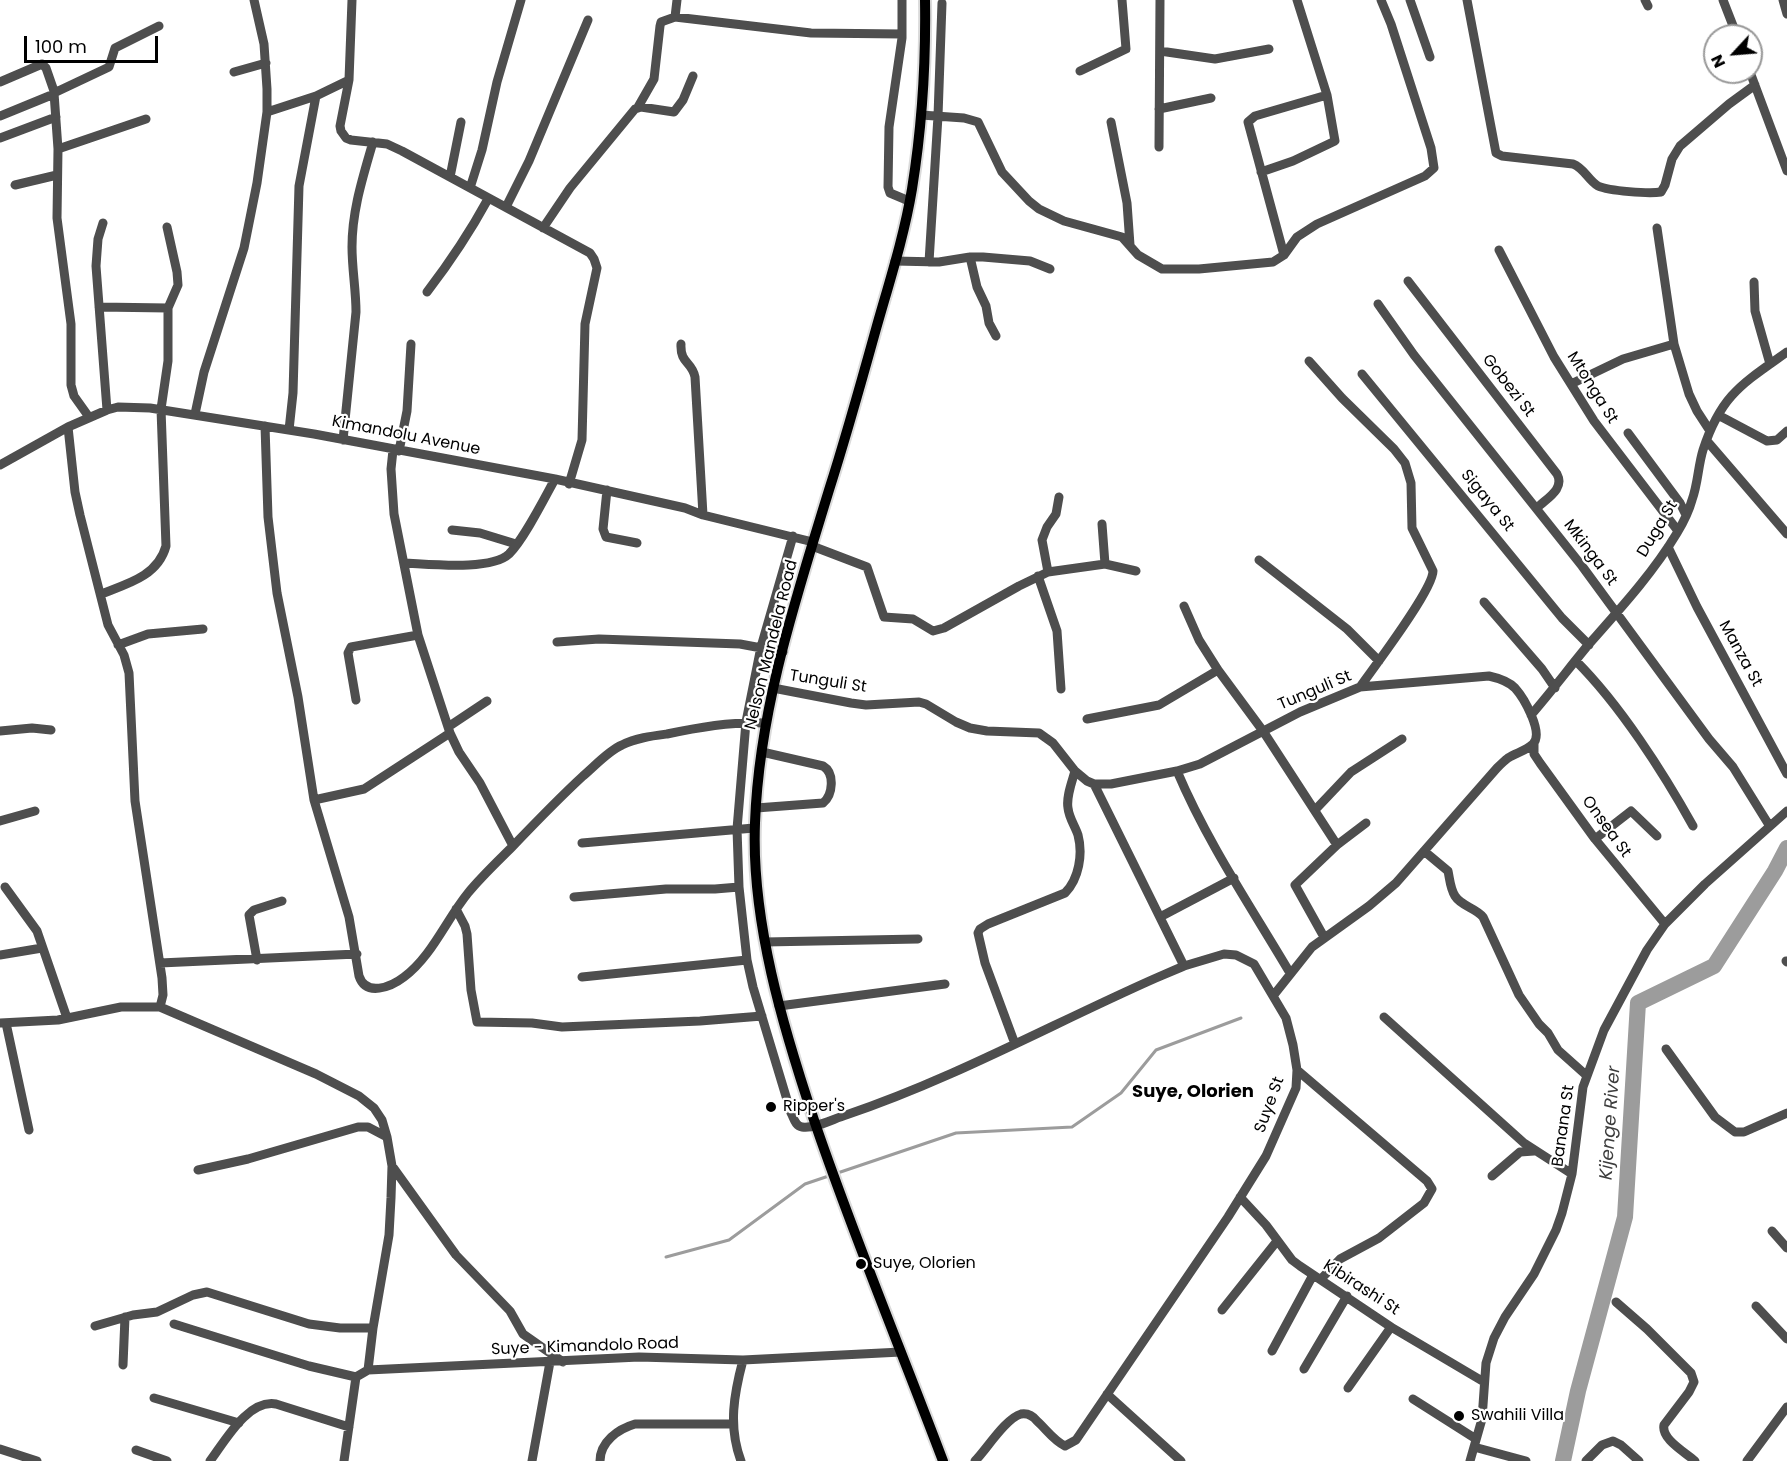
<!DOCTYPE html>
<html>
<head>
<meta charset="utf-8">
<style>
	body { margin:0 }
	#map { position:relative; width:1787px; height:1461px; overflow:hidden; background:#fff; font-family:Poppins,sans-serif }
	canvas { display:block }
	.north { position:absolute; left:1703px; top:24px; width:60px; height:60px; box-sizing:border-box; background:#fff; border:2px solid #999; border-radius:50%; rotate:244deg; font-size:16px; font-weight:700; line-height:24px; text-align:center; color:#000 }
	.north::after { content:''; display:block; margin:auto; width:21px; height:27px; background:#000; clip-path:polygon(50% 0,100% 100%,50% 72%,0 100%) }
	.scale { position:absolute; left:24px; top:36px; width:134px; height:27px; box-sizing:border-box; border:3px solid #000; border-top:0; padding-left:8px; font-size:18px; line-height:21px; white-space:nowrap; color:#000; -webkit-text-stroke:4px #fff; paint-order:stroke }
</style>
</head>
<body>
<div id="map">
<canvas width="1787" height="1461"></canvas>
<div class="north">N</div>
<div class="scale">100 m</div>
</div>
<script>
const g = document.querySelector('canvas').getContext('2d');
g.lineJoin = 'round';
function strokePath(path, color, width, dash) { g.strokeStyle = color; g.lineWidth = width; g.lineCap = dash ? 'butt' : 'round'; g.setLineDash(dash || []); g.stroke(path); }
function write(font, color, halo, rows, align = 'center') {
  g.font = font + ' Poppins,sans-serif'; g.lineWidth = 4.5; g.setLineDash([]); g.textBaseline = 'middle'; g.strokeStyle = halo; g.fillStyle = color; for (const [text, x, y, turn = 0] of rows) {
    g.save(); g.translate(x, y); g.rotate((+turn || 0) * Math.PI / 180); g.textAlign = isNaN(turn) ? turn : align; if (halo) g.strokeText(text, 0, 0); g.fillText(text, 0, 0); g.restore();
  }
}
strokePath(new Path2D(`
	M666,1257l63,-17 76,-56 151,-51 116,-6 49,-34 35,-43 85,-32`), '#9c9c9c', 3);
strokePath(new Path2D(`
	M1563,1461l15,-70 47,-174 13,-214 76,-37 61,-95 12,-23`), '#9c9c9c', 16);
const major = new Path2D(`
	M925,0c1,63 -3,127 -13,189 -8,48 -23,94 -36,140 -15,54 -30,108 -47,161 -33,108 -70,219 -74,333 -4,98 28,204 59,297 39,115 86,227 129,341`);
strokePath(major, '#dbdbdb', 14);
strokePath(new Path2D(`
	M352,0l-3,80 -9,46 1,5 5,7 5,2 36,4 15,7 188,102 4,6 3,9 -12,56 -3,116 -13,44
	M902,0v38l-13,89 -1,60 2,6 19,8
	M1410,0l20,57
	M1467,0l29,153 6,3 71,8c11,4 15,16 25,22 11,5 51,8 63,6l4,-7 7,-26 8,-13 49,-42 26,-19
	M1645,0l3,6
	M1723,0l14,36
	M1783,0l4,14
	M675,17l2,-17
	M1160,51l55,8 54,-10
	M1080,71l46,-22 -4,-49
	M234,72l32,-9
	M1750,72l37,99
	M0,82l42,-18 4,4 8,23
	M638,107l16,-28 6,-53 1,-4 14,-5 136,16 91,1
	M1159,109l52,-11
	M267,112l49,-16 33,-16
	M921,115l43,3 14,4 24,50 27,29 10,8 25,12 58,16 16,18 24,14h37l74,-7 11,-7 13,-18 20,-13 108,-48 9,-8 -3,-20 -40,-124 -10,-24
	M0,116l54,-22
	M1111,122l16,81 3,42
	M0,138l56,-21
	M1159,147l1,-147
	M58,149l88,-30
	M1261,172l32,-11 42,-20 -8,-46 -30,-95
	M450,177l11,-55
	M15,185l42,-10
	M470,188l12,-38 15,-68 24,-82
	M506,207l23,-46 59,-141
	M103,223l-5,16 -2,27 11,144
	M543,228l27,-40 65,-79 6,-2 33,5 9,-12 10,-24
	M1657,228l17,116 15,50 8,17 13,20
	M1499,250l55,107 40,64 84,110
	M1284,255l-36,-133 7,-6 72,-21
	M970,257l7,30 9,19 3,17 7,13
	M895,261l44,1 31,-5h13l47,4 20,8
	M929,262l9,-146 4,-113
	M1408,281l149,193c8,15 -10,24 -20,34
	M1754,282l1,29 15,53
	M427,292c23,-30 43,-60 61,-93
	M1378,304l36,51 168,211 127,173 24,28 36,58
	M99,307l69,1
	M681,344c-1,20 11,17 14,33l8,138
	M1309,361l33,37 52,51 11,14 6,20 1,45 21,43c0,19 -59,96 -73,116
	M1362,374l200,244 27,27
	M1571,384l52,-25 51,-15
	M195,414l9,-42 40,-124 13,-65 10,-71v-23l-3,-45 -10,-44
	M1718,415l49,26 10,-1 10,-9
	M89,417l-15,-21 -3,-11v-61l-14,-106 1,-69 -4,-56 55,-26 6,-19 44,-22
	M265,426l3,91 9,76 21,104 16,103 35,117 10,59c7,21 32,11 45,1 28,-21 42,-57 64,-84 13,-16 29,-31 44,-46 23,-24 46,-48 71,-71 12,-10 25,-25 39,-31 14,-7 30,-9 45,-11 32,-7 66,-13 99,-11
	M68,427l7,65 5,23 28,110 16,30 5,18 6,128 27,177 1,17 -3,12
	M289,430l4,-37 6,-207 17,-90
	M1628,433l52,70 6,12
	M343,440l13,-128c0,-22 -4,-43 -4,-65 0,-37 11,-70 21,-105
	M1707,441l80,93
	M393,450l-2,19 3,45 24,121 32,98 9,19 21,31 33,63
	M399,451l8,-40 4,-67
	M0,465l68,-38 39,-17 11,-3 32,1 164,26 241,45 130,29 18,7 110,27
	M607,490l-4,39 3,8 31,6
	M1102,524l3,40
	M452,530l28,3 36,11
	M793,536l-32,111 -15,75 -9,107 2,58 8,73 6,27 38,126c3,5 4,13 11,14 13,2 31,-8 44,-12 107,-36 206,-91 310,-137l28,-12 40,-12 12,1 18,9 32,54 7,27 4,25 -1,18 -30,68 -38,61 -152,223 -11,6c-12,-6 -18,-16 -28,-25 -4,-5 -10,-8 -16,-7 -15,4 -35,36 -46,47
	M812,546l55,21 17,50 29,2 20,12 11,-3 75,-42 29,-14 57,-8 31,7
	M1668,547l29,60 90,167
	M1259,560l88,69 32,32
	M404,563c25,1 87,8 105,-9 15,-15 35,-55 46,-75
	M1048,572l-6,-32 5,-13 9,-13 3,-17
	M1038,576l19,55 4,58
	M101,594c26,-10 57,-18 65,-48l-5,-137 7,-48v-53l10,-23 -1,-13 -10,-45
	M1484,602l58,67 13,19
	M1184,606l15,34 19,30 45,61 74,114
	M557,642l42,-3 141,5 43,8
	M118,645l30,-11 55,-5
	M1576,661c44,44 87,111 117,165
	M773,688l78,15 15,2 53,-3 7,2 30,18 14,6 17,3 52,2 14,10 22,28 12,10 7,3h17l66,-13 23,-7 100,-52 60,-25 129,-11c9,2 19,5 26,12 9,10 29,45 18,56 -7,7 -18,9 -25,14 -4,3 -8,7 -11,10l-101,115 -27,23 -57,41 -39,49
	M356,700l-8,-47 3,-6 67,-12
	M1531,715c20,-23 38,-47 58,-71 31,-35 64,-71 88,-111 6,-10 12,-22 15,-33 6,-16 6,-34 11,-50 18,-55 39,-66 84,-98
	M1087,719l72,-14 59,-35
	M448,727l39,-26
	M0,731l32,-3 19,2
	M1534,743v11l6,9 55,76 70,85
	M1177,771c30,71 74,136 113,202
	M1094,784l90,182
	M314,800l50,-11 86,-56
	M756,808l67,-5c10,-8 12,-30 0,-37l-61,-14
	M1315,810l36,-38 51,-33
	M0,821l35,-10
	M1595,839l36,-28 26,25
	M582,843l172,-15
	M1424,851l24,20c2,9 2,17 7,25 6,10 21,12 28,21l36,78 20,29 9,9 10,17 28,25
	M5,887l32,44 30,87
	M574,897l92,-8h49l24,-2
	M456,909l9,17 2,8 4,56 6,32 55,1 30,4 138,-6 62,-5
	M1160,917l74,-39
	M1324,937l-29,-52 42,-40 29,-22
	M765,942l153,-3
	M0,955l42,-7
	M257,960l-8,-45 5,-5 28,-9
	M1786,961l1,1
	M160,963l197,-9
	M582,977l165,-17
	M779,1006l166,-22
	M1384,1017l140,126 48,31
	M0,1023l58,-3 63,-13h39l156,67 43,22 15,12 8,12 5,17 5,29 -1,32 -2,37 -16,93 -5,42
	M6,1023l23,107
	M1015,1044l-30,-81 -7,-30 2,-4 8,-5 77,-31c14,-14 18,-39 13,-58 -3,-9 -9,-17 -10,-27 -2,-11 4,-26 7,-37
	M1666,1049l49,68 20,15h9l43,-19
	M1297,1070l130,111 5,8 -8,14 -45,35 -39,21 -19,20
	M392,1166l64,89 54,56 13,23 40,28
	M198,1170l50,-11 110,-32h10l19,10
	M1492,1176l28,-24 14,-1
	M1240,1197l26,28 26,35 8,6 91,61 93,55
	M1772,1231l15,17
	M1616,1302l31,27 44,44 3,9 -5,10 -25,33c-3,14 21,27 31,36
	M1756,1306l31,33
	M1222,1310l55,-69
	M174,1324l135,42 47,11
	M95,1326l38,-11 24,-3 36,-17 14,-3 102,32 31,4h33
	M1272,1351l41,-76
	M123,1365l2,-48
	M1304,1369l43,-73
	M1348,1388l43,-61
	M1107,1394l74,67
	M154,1398l85,25
	M1413,1399l63,40
	M1474,1447l52,14
	M0,1449l37,12
	M136,1450l31,11
	M210,1461c15,-20 38,-62 66,-57l73,23
	M344,1461l12,-84 12,-7 271,-13 104,3 158,-8
	M532,1461l18,-99
	M600,1461c0,-19 18,-32 35,-37h98
	M741,1461c-13,-35 -7,-67 2,-101
	M1470,1461l12,-42 4,-56 8,-25 11,-21 29,-43 22,-44 6,-17 10,-39 11,-87 21,-57 43,-80 18,-26 40,-40 82,-73
	M1586,1461l16,-16 11,-4 8,4 18,16
	M1747,1461l40,-54`), '#4e4e4e', 9);
strokePath(major, '#000', 10);
for (const [x, y, r, color] of [
	[771,1107,6,"#000"],
	[861,1264,6,"#000"],
	[1459,1416,6,"#000"]
]) { const dot = new Path2D(); dot.arc(x, y, r, 0, 2 * Math.PI); g.fillStyle = color; g.fill(dot); strokePath(dot, '#fff', 2); }
write('16px', '#000', '#fff', [
	["Gobezi St",1508,386,52],
	["Mtonga St",1592,388,58],
	["Kimandolu Avenue",406,436,11],
	["Sigaya St",1487,501,51],
	["Duga St",1658,529,-59],
	["Mkinga St",1590,553,53],
	["Nelson Mandela Road",772,645,-76],
	["Manza St",1740,654,61],
	["Tunguli St",828,682,9],
	["Tunguli St",1315,691,-23],
	["Onsea St",1606,827,54],
	["Suye St",1270,1105,-70],
	["Banana St",1564,1126,-82],
	["Kibirashi St",1361,1288,33],
	["Suye - Kimandolo Road",585,1347,-2]
]);
write('16px', '#000', '#fff', [
	["Ripper's",783,1107],
	["Suye, Olorien",873,1264],
	["Swahili Villa",1471,1416]
], 'left');
write('bold 18px', '#000', '#fff', [
	["Suye, Olorien",1193,1092]
]);
write('italic 18px', '#3d3d3d', '#fff', [
	["Kijenge River",1611,1123,-86]
]);
</script>
</body>
</html>
